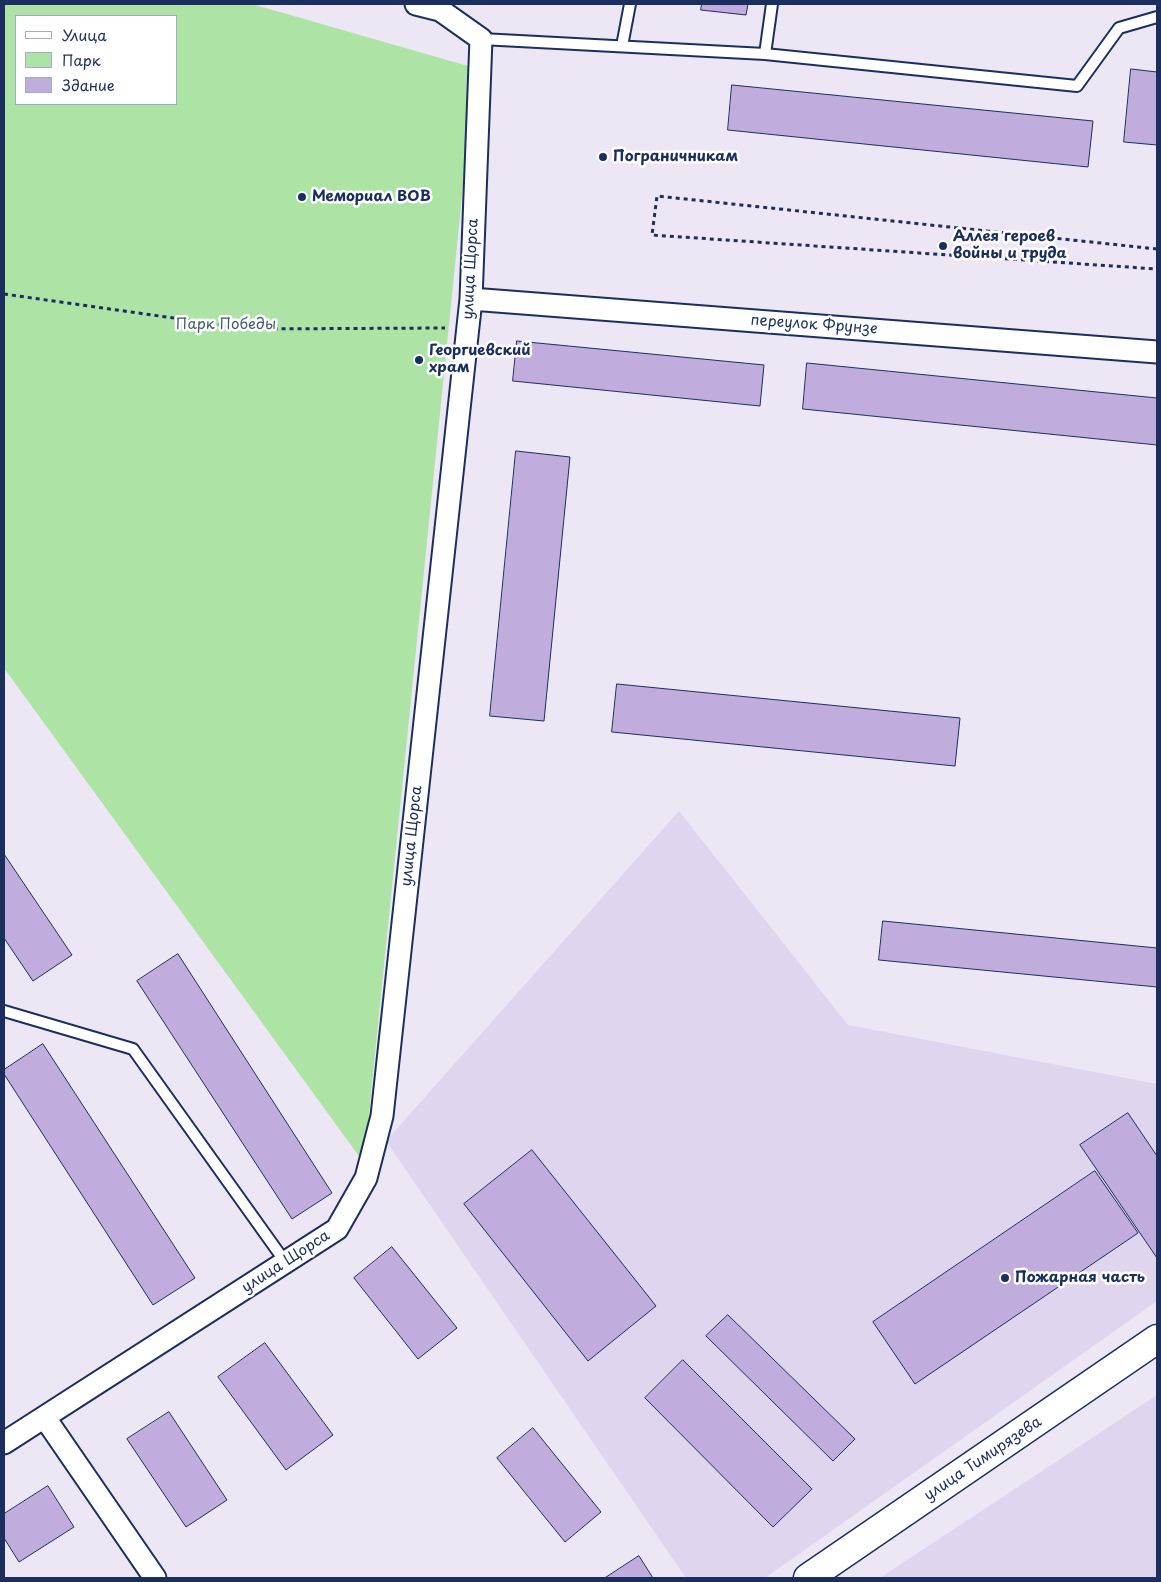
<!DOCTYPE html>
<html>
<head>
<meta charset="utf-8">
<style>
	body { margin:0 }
	#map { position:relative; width:1161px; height:1582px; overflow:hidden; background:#ece6f5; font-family:"Playpen Sans",sans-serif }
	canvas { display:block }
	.frame { position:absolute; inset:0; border:5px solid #1b2f5e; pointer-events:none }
	.legend { position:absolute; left:15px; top:15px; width:162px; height:90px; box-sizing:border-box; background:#fff; border:1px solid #a4acbf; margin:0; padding:6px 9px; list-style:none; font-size:15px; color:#1b2f5e }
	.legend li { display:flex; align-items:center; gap:10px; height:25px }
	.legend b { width:25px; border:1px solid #a4acbf }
</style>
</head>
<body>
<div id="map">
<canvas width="1161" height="1582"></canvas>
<div class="frame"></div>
<ul class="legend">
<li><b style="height:6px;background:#fff"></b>Улица</li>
<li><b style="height:14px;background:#aee3a6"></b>Парк</li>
<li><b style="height:14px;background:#c0addd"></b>Здание</li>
</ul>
</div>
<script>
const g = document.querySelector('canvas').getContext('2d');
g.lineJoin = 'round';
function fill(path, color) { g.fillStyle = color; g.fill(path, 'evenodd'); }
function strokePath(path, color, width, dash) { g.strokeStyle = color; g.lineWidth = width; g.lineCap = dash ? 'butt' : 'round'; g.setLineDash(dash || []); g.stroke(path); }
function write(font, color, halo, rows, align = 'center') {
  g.font = font + ' "Playpen Sans",sans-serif'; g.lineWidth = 5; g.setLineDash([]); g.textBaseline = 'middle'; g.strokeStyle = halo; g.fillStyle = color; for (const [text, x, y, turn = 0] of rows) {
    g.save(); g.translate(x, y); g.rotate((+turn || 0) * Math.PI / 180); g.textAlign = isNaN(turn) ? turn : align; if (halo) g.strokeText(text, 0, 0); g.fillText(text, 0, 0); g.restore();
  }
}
fill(new Path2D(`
	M679,811l169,214 309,59v217l-392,277h-79l-300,-437z
	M1157,1395v183h-277z`), '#dfd5ee');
fill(new Path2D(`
	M4,4h248l223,64 -111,1095 -360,-495zM16,16h160v88h-160z`), '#aee3a6');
const building = new Path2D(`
	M702,4h46l-2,11 -45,-5z
	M1131,69l26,3v73l-33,-3z
	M732,85l361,36 -5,46 -360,-37z
	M517,341l247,24 -4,41 -247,-25z
	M807,363l350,35v47l-354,-36z
	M516,451l54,6 -26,264 -54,-5z
	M617,684l343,34 -5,48 -343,-34z
	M4,854l68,101 -39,26 -29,-43z
	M883,921l274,27v39l-278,-27z
	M178,954l154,239 -40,26 -155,-238z
	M43,1044l152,234 -42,27 -149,-231v-4z
	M1128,1113l29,43v102l-77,-113z
	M532,1150l124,156 -68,55 -124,-157z
	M1095,1171l43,62 -223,151 -42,-62z
	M392,1247l65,81 -39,31 -64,-81z
	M728,1315l127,124 -22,22 -127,-125z
	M265,1343l68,92 -47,35 -68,-93z
	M683,1360l129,129 -39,38 -128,-129z
	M169,1412l58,88 -41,27 -59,-88z
	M533,1428l68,84 -36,30 -68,-84z
	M48,1486l26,41 -55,35 -15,-24v-24z
	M639,1556l14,22h-48z`);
fill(building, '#c0addd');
strokePath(building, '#1b2f5e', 1);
const lane = new Path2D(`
	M481,39l284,15 312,32 42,-58 38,-11
	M622,46l8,-42
	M765,54l7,-50
	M4,1011l129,38 153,214`);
const street = new Path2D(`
	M471,299l686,53
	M45,1418l110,160
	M4,1443l333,-214 29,-51 16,-62 89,-817 10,-260 -41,-29 -24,-6`);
const secondary = new Path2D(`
	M808,1578l349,-239`);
strokePath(lane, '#1b2f5e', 14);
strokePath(street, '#1b2f5e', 25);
strokePath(secondary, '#1b2f5e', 31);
strokePath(new Path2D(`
	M1157,249l-500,-53 -5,39 505,34
	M4,294l247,35 194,-1`), '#1b2f5e', 3, [4, 4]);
strokePath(lane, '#fff', 10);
strokePath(street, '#fff', 21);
strokePath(secondary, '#fff', 28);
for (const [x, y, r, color] of [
	[603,157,5,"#1b2f5e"],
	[302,197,5,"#1b2f5e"],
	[943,246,5,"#1b2f5e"],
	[419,360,5,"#1b2f5e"],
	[1005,1278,5,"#1b2f5e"]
]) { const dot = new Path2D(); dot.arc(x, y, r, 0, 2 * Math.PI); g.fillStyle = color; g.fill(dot); strokePath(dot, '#fff', 2); }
write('bold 15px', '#1b2f5e', '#fff', [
	["Пограничникам",613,157],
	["Мемориал ВОВ",312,197],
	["Аллея героев",953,237],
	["войны и труда",953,254],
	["Георгиевский",429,351],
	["храм",429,368],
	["Пожарная часть",1015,1278]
], 'left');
write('15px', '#1b2f5e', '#fff', [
	["улица Щорса",471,269,-87],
	["переулок Фрунзе",814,325,4],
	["улица Щорса",412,836,-84],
	["улица Щорса",286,1262,-33],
	["улица Тимирязева",983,1459,-34]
]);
write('15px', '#405c70', '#fff', [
	["Парк Победы",226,325]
]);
</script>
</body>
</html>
